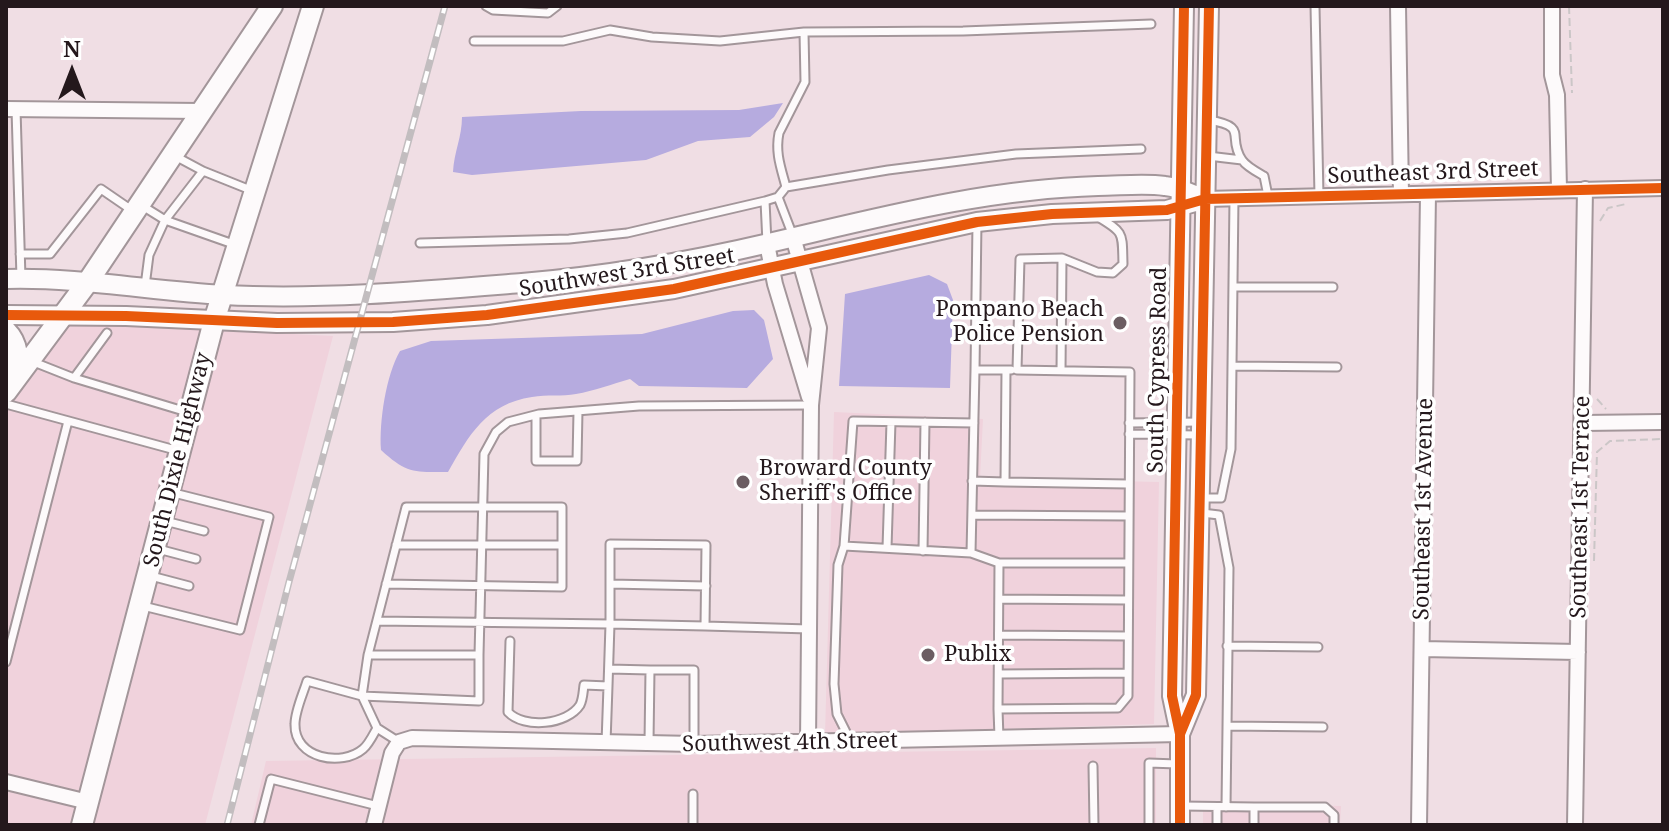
<!DOCTYPE html>
<html>
<head>
<meta charset="utf-8">
<style>
	body { margin:0 }
	#map { position:relative; width:1669px; height:831px; overflow:hidden; background:#f0dee4; font-family:"Noto Serif",serif }
	canvas { display:block }
	.frame { position:absolute; inset:0; border:8px solid #24181c; pointer-events:none }
	.north { position:absolute; left:32px; top:32px; width:80px; height:80px; -webkit-text-stroke:6px #fff; paint-order:stroke; rotate:0deg; font-size:22px; font-weight:700; line-height:32px; text-align:center; color:#24181c }
	.north::after { content:''; display:block; margin:auto; width:28px; height:36px; background:#24181c; clip-path:polygon(50% 0,100% 100%,50% 72%,0 100%) }
</style>
</head>
<body>
<div id="map">
<canvas width="1669" height="831"></canvas>
<div class="frame"></div>
<div class="north">N</div>
</div>
<script>
const g = document.querySelector('canvas').getContext('2d');
g.lineJoin = 'round';
function fill(path, color) { g.fillStyle = color; g.fill(path, 'evenodd'); }
function strokePath(path, color, width, dash) { g.strokeStyle = color; g.lineWidth = width; g.lineCap = dash ? 'butt' : 'round'; g.setLineDash(dash || []); g.stroke(path); }
function write(font, color, halo, rows, align = 'center') {
  g.font = font + ' "Noto Serif",serif'; g.lineWidth = 7; g.setLineDash([]); g.textBaseline = 'middle'; g.strokeStyle = halo; g.fillStyle = color; for (const [text, x, y, turn = 0] of rows) {
    g.save(); g.translate(x, y); g.rotate((+turn || 0) * Math.PI / 180); g.textAlign = isNaN(turn) ? turn : align; if (halo) g.strokeText(text, 0, 0); g.fillText(text, 0, 0); g.restore();
  }
}
fill(new Path2D(`
	M71,323l262,13 -128,489h-199v-414z
	M834,412l149,7 -3,59 179,4 -5,242 -329,11z
	M1156,748v77h-905l15,-64z
	M1203,803l138,3 -1,19h-137z`), '#f0d2dc');
fill(new Path2D(`
	M783,103l-9,14 -24,20 -52,4 -52,19 -174,15 -19,-3c1,-20 9,-35 9,-55l119,-6 158,-1z
	M929,275l18,9 6,16 -3,88 -111,-2 6,-92z
	M754,310l10,10 9,39 -26,29 -108,-2 -9,-7c-18,5 -36,12 -54,15 -14,3 -29,0 -44,3 -46,7 -63,38 -84,75 -34,0 -41,2 -67,-22 -2,-28 5,-75 19,-99l31,-10 211,-7 91,-23z`), '#b6abdf');
const service = new Path2D(`
	M486,6l7,4 55,3 9,-7
	M1315,6l4,190
	M474,41h89l47,-11 42,7 68,4 84,-9
	M16,109l5,169
	M1209,120c41,7 17,16 33,40 5,7 15,12 22,16l4,20
	M1208,156l34,4
	M203,171l50,20
	M786,187c-5,-19 -11,-34 -7,-54l26,-51 -1,-50 159,-1 188,-7
	M778,197l15,39
	M765,201l2,42
	M141,205l24,15 71,25
	M1098,217c27,16 24,16 25,47l-10,9 -16,-1 -35,-14 -42,1 -3,111 113,2 -2,324 -10,12 -120,1 1,-146h128
	M977,222l-2,148h36
	M420,243l149,-4 58,-6 138,-32 13,-4 8,-10 102,-17 128,-16 125,-5
	M20,254h30l51,-65 32,22
	M145,286l4,-31 16,-35 38,-49 -28,-15
	M1233,287h100
	M107,333l-33,45 113,34
	M31,361l43,17
	M1232,366l105,1
	M1006,370l-1,112 123,2
	M1061,371l1,-113
	M6,404l173,47
	M536,415v46h41l1,-50
	M974,423l-121,-2 -9,125 127,7 4,-183
	M1129,423l70,-1
	M1129,434l70,1
	M972,481l33,1
	M1200,498h21l10,-49 3,-251
	M1202,513l17,2 10,53 -3,239
	M972,515l156,1
	M165,521l39,10
	M396,545h166
	M844,546l-6,19 -4,119 3,30 9,18v8
	M887,548l4,-126
	M158,549l38,10
	M923,551l2,-129
	M971,553l28,10
	M151,576l38,10
	M386,584l176,3v-80h-156l-38,148 -6,41 15,32 22,14
	M610,584l96,2
	M999,599l128,1
	M143,606l97,24 29,-113 -99,-25
	M377,621l233,3v-80l96,1 -1,81 -95,-2 -2,62 -24,-1c-1,7 -1,14 -4,20 -13,20 -56,24 -72,7l2,-71
	M705,626l104,3
	M999,635l128,1
	M1227,646l91,1
	M368,655h111l5,-201 12,-22 12,-10 31,-8 100,-8 172,-1
	M6,662l62,-241
	M609,669l41,1 -1,72
	M650,670h44v74
	M999,674l129,-1
	M998,709l1,29
	M1227,726l96,1
	M377,728c-4,7 -8,16 -14,21 -21,18 -69,10 -68,-25 0,-13 8,-30 12,-43l55,15 117,5v-46
	M606,743l2,-57
	M1093,766l1,59
	M693,794v31
	M1182,806l72,1v18
	M1254,807h71l9,8v10
	M259,825l12,-46 107,27
	M1149,825v-62l28,1
	M1217,825v-18`);
const minor = new Path2D(`
	M1398,6l3,188
	M1552,6v69l5,20 2,95
	M6,109l195,2
	M1205,199l458,-11
	M793,237l26,91 -8,77 -3,338
	M767,244l8,40 34,113
	M1583,423l80,-1
	M1422,649l156,3
	M6,782l82,20
	M374,825l18,-72 7,-11 13,-4 282,6 486,-10
	M1419,825l9,-631
	M1575,825l10,-636`);
const tertiary = new Path2D(`
	M6,279c73,-2 146,12 218,16 99,5 200,-4 298,-12 83,-7 166,-21 247,-40 108,-25 216,-54 329,-57 21,0 45,-3 67,0 13,1 27,8 40,13
	M6,315l120,1 151,7 116,-1 94,-7 187,-26 303,-67 75,-8 115,-4 38,-11
	M1180,734l16,-39 13,-689
	M1180,825v-91l-8,-38 12,-690`);
const secondary = new Path2D(`
	M6,331c13,13 12,29 11,46
	M6,392l81,-109 185,-277
	M82,825l132,-504 99,-315`);
strokePath(service, '#a3969a', 11);
strokePath(minor, '#a3969a', 18);
strokePath(tertiary, '#a3969a', 22);
strokePath(secondary, '#a3969a', 24);
strokePath(new Path2D(`
	M1569,6l3,87
	M1600,221l8,-13 18,-4
	M1597,399l9,10
	M1594,561l3,-109 13,-11 53,-2`), '#cbc6c7', 2, [8, 4]);
strokePath(service, '#fdfafb', 7);
strokePath(minor, '#fdfafb', 14);
strokePath(tertiary, '#fdfafb', 18);
strokePath(secondary, '#fdfafb', 20);
const rail = new Path2D(`
	M227,825l62,-243 156,-576`);
strokePath(rail, '#c2bdbf', 7);
strokePath(rail, '#fff', 4, [12]);
strokePath(new Path2D(`
	M6,315l120,1 151,7 116,-1 94,-7 187,-26 303,-67 75,-8 115,-4 38,-11 458,-11
	M1180,734l16,-39 13,-689
	M1180,825v-91l-8,-38 12,-690`), '#e8590c', 10);
for (const [x, y, r, color] of [
	[1120,323,8,"#6b5d62"],
	[743,482,8,"#6b5d62"],
	[928,655,8,"#6b5d62"]
]) { const dot = new Path2D(); dot.arc(x, y, r, 0, 2 * Math.PI); g.fillStyle = color; g.fill(dot); strokePath(dot, '#fff', 3); }
write('22px', '#24181c', '#fff', [
	["Southeast 3rd Street",1433,173,-2],
	["Southwest 3rd Street",627,273,-9],
	["South Cypress Road",1158,370,-89],
	["South Dixie Highway",178,460,-76],
	["Southeast 1st Terrace",1581,507,-89],
	["Southeast 1st Avenue",1424,509,-89],
	["Southwest 4th Street",790,743,-1]
]);
write('22px', '#24181c', '#fff', [
	["Pompano Beach",1104,310,"right"],
	["Police Pension",1104,335,"right"],
	["Broward County",759,469],
	["Sheriff's Office",759,494],
	["Publix",944,655]
], 'left');
</script>
</body>
</html>
